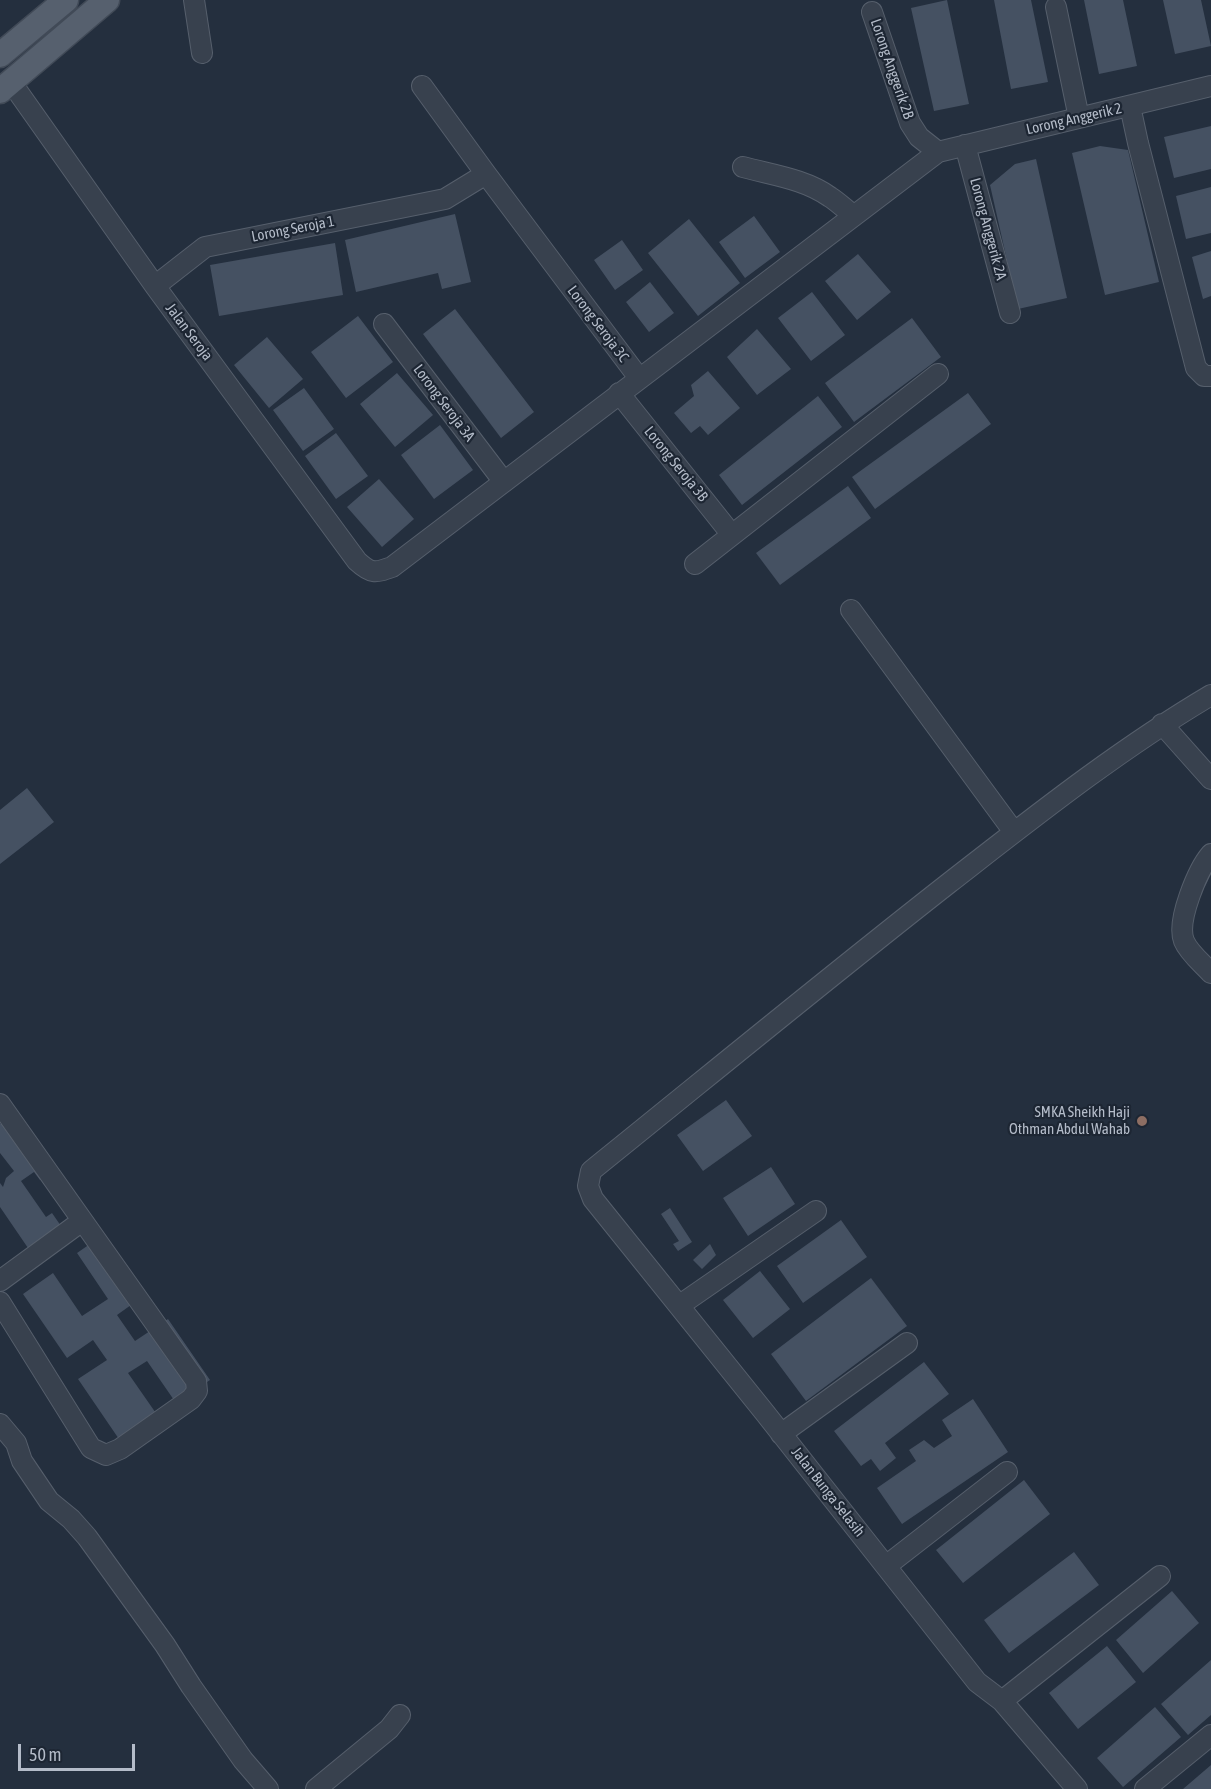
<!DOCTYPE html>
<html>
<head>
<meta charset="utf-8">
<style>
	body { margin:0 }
	#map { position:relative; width:1211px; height:1789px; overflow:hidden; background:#242f3e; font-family:"Asap Condensed",sans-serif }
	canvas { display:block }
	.scale { position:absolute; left:18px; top:1744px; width:117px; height:27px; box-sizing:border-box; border:3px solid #b4bcc9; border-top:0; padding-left:8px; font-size:18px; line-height:21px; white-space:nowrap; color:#b4bcc9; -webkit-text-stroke:4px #1d2633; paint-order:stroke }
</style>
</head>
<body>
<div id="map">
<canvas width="1211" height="1789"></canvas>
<div class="scale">50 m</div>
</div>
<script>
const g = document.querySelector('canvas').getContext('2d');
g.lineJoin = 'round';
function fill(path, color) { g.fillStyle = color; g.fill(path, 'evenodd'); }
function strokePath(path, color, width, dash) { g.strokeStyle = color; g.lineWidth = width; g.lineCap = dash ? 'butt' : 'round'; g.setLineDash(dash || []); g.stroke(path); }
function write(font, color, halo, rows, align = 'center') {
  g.font = font + ' "Asap Condensed",sans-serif'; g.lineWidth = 4.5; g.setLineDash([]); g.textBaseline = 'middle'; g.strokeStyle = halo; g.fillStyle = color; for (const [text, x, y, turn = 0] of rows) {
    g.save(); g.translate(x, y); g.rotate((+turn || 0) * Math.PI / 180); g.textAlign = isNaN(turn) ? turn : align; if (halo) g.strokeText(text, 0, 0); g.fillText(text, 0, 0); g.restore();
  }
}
fill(new Path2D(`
	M947,0l22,104 -35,7 -23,-103z
	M994,0h37l17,82 -37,7z
	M1084,0h39l14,66 -38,8z
	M1163,0h38l10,46 -36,8z
	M1211,126v43l-37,9 -10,-41z
	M1100,146l28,4 31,132 -54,13 -33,-142z
	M1036,159l31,139 -49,11 -28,-124 25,-21z
	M1211,187v46l-25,6 -10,-43z
	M455,214l16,68 -29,7 -4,-16 -82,19 -11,-52z
	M754,216l26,36 -35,26 -26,-36z
	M689,219l51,64 -42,33 -50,-63z
	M622,240l21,30 -28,20 -21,-30z
	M335,243l8,52 -124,21 -9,-51z
	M1211,251v45l-8,3 -11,-42z
	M858,254l33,38 -34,28 -32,-39z
	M650,282l24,31 -25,19 -23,-30z
	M812,292l33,43 -34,26 -33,-43z
	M455,309l79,103 -33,26 -78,-104z
	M358,316l35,46 -47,36 -35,-46z
	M912,318l29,39 -87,65 -29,-39z
	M757,329l34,40 -34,26 -30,-38z
	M267,337l36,42 -34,29 -35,-43z
	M708,371l32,37 -32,27 -8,-9 -9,7 -17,-20 20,-17 -3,-11z
	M397,373l36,42 -38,32 -35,-43z
	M304,388l30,41 -31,22 -30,-41z
	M968,393l23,31 -116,85 -23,-32z
	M818,396l24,31 -100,78 -23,-30z
	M440,425l33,45 -39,29 -33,-44z
	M336,433l32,43 -32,23 -31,-43z
	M379,479l35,40 -32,28 -35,-40z
	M848,486l23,32 -91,67 -24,-32z
	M27,788l27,34 -54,42v-54z
	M726,1100l26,36 -49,35 -26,-36z
	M2,1117l52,54 -14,9 -6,-8 -13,9 25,36 6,-4 9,13 -33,22 -28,-41v-24l3,4 3,-9 8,-7 -14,-18v-29h2z
	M771,1167l24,37 -47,32 -25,-38z
	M670,1208l22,34 -14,9 -5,-7 6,-3 -18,-27z
	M841,1220l26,37 -64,46 -26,-37z
	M103,1235l42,60 -28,20 18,26 33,-22 42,61 -34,23 -29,-42 -19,12 32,46 -37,26 -45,-66 29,-19 -14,-20 -26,18 -44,-64 30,-21 29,43 26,-17 -31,-46z
	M710,1244l6,11 -14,14 -9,-9z
	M760,1271l30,38 -37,29 -30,-38z
	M871,1278l36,48 -101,75 -35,-47z
	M924,1362l25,32 -64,49 11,15 -16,13 -9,-12 -10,7 -27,-35z
	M973,1399l35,53 -106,72 -25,-36 39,-27 -7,-11 15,-10 10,8 18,-12 -10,-16z
	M1024,1480l26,34 -87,69 -27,-33z
	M1074,1552l25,33 -90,68 -25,-33z
	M1172,1591l27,32 -56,50 -27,-33z
	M1107,1646l29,36 -58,47 -29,-36z
	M1211,1660v55l-23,20 -27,-31z
	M1155,1707l26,30 -58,50 -26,-29z
	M1211,1765v24h-28z`), '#455162');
const minor = new Path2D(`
	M194,0l8,53
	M1056,7l23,111
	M872,12l38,111 9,14 19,15
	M11,82l144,204 202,275c14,13 18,12 35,6l546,-415 273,-66
	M422,86l64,88 153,204
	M1130,106l8,37 58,225 8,8h7
	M965,145l45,168
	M743,167c29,8 62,12 87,30 8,5 15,12 23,18
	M155,286l50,-39 240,-48 41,-25
	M384,324l120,158
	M619,393l113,142
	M695,564l243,-190
	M851,610l163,222
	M1162,724l49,55
	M1211,854c-13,15 -35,67 -27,87 5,12 19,23 27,32
	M0,1104l196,277 1,10 -6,8 -71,50 -14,6 -15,-7 -91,-146
	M0,1281l82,-60
	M680,1305l136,-94
	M0,1424l16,19 6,18 27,40 22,18 16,18 78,108 26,41 52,74 25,29
	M781,1434l126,-91
	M886,1566l121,-94
	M1002,1701l158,-125
	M316,1789l73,-60 11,-14
	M1077,1789l-75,-88 -25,-19 -212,-269 -172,-214 -5,-13 3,-15c119,-96 238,-194 358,-288 85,-66 169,-133 262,-188
	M1145,1789l66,-54`);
const major = new Path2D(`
	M0,55l66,-55
	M0,91l107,-91`);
strokePath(minor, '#565f6c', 22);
strokePath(major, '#414a57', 27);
strokePath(minor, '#38414e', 20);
strokePath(major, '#56606e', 24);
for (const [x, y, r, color] of [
	[1142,1121,6,"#8d6e63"]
]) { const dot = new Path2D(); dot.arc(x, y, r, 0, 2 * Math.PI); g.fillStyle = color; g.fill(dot); strokePath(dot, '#1d2633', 2); }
write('15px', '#b4bcc9', '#1d2633', [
	["Lorong Anggerik 2B",892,69,71],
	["Lorong Anggerik 2",1074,119,-13],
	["Lorong Seroja 1",293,229,-11],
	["Lorong Anggerik 2A",988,229,75],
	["Lorong Seroja 3C",598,324,53],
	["Jalan Seroja",189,332,53],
	["Lorong Seroja 3A",444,403,53],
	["Lorong Seroja 3B",676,464,51],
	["Jalan Bunga Selasih",828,1492,52]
]);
write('15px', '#b4bcc9', '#1d2633', [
	["SMKA Sheikh Haji",1130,1112],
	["Othman Abdul Wahab",1130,1129]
], 'right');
</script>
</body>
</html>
